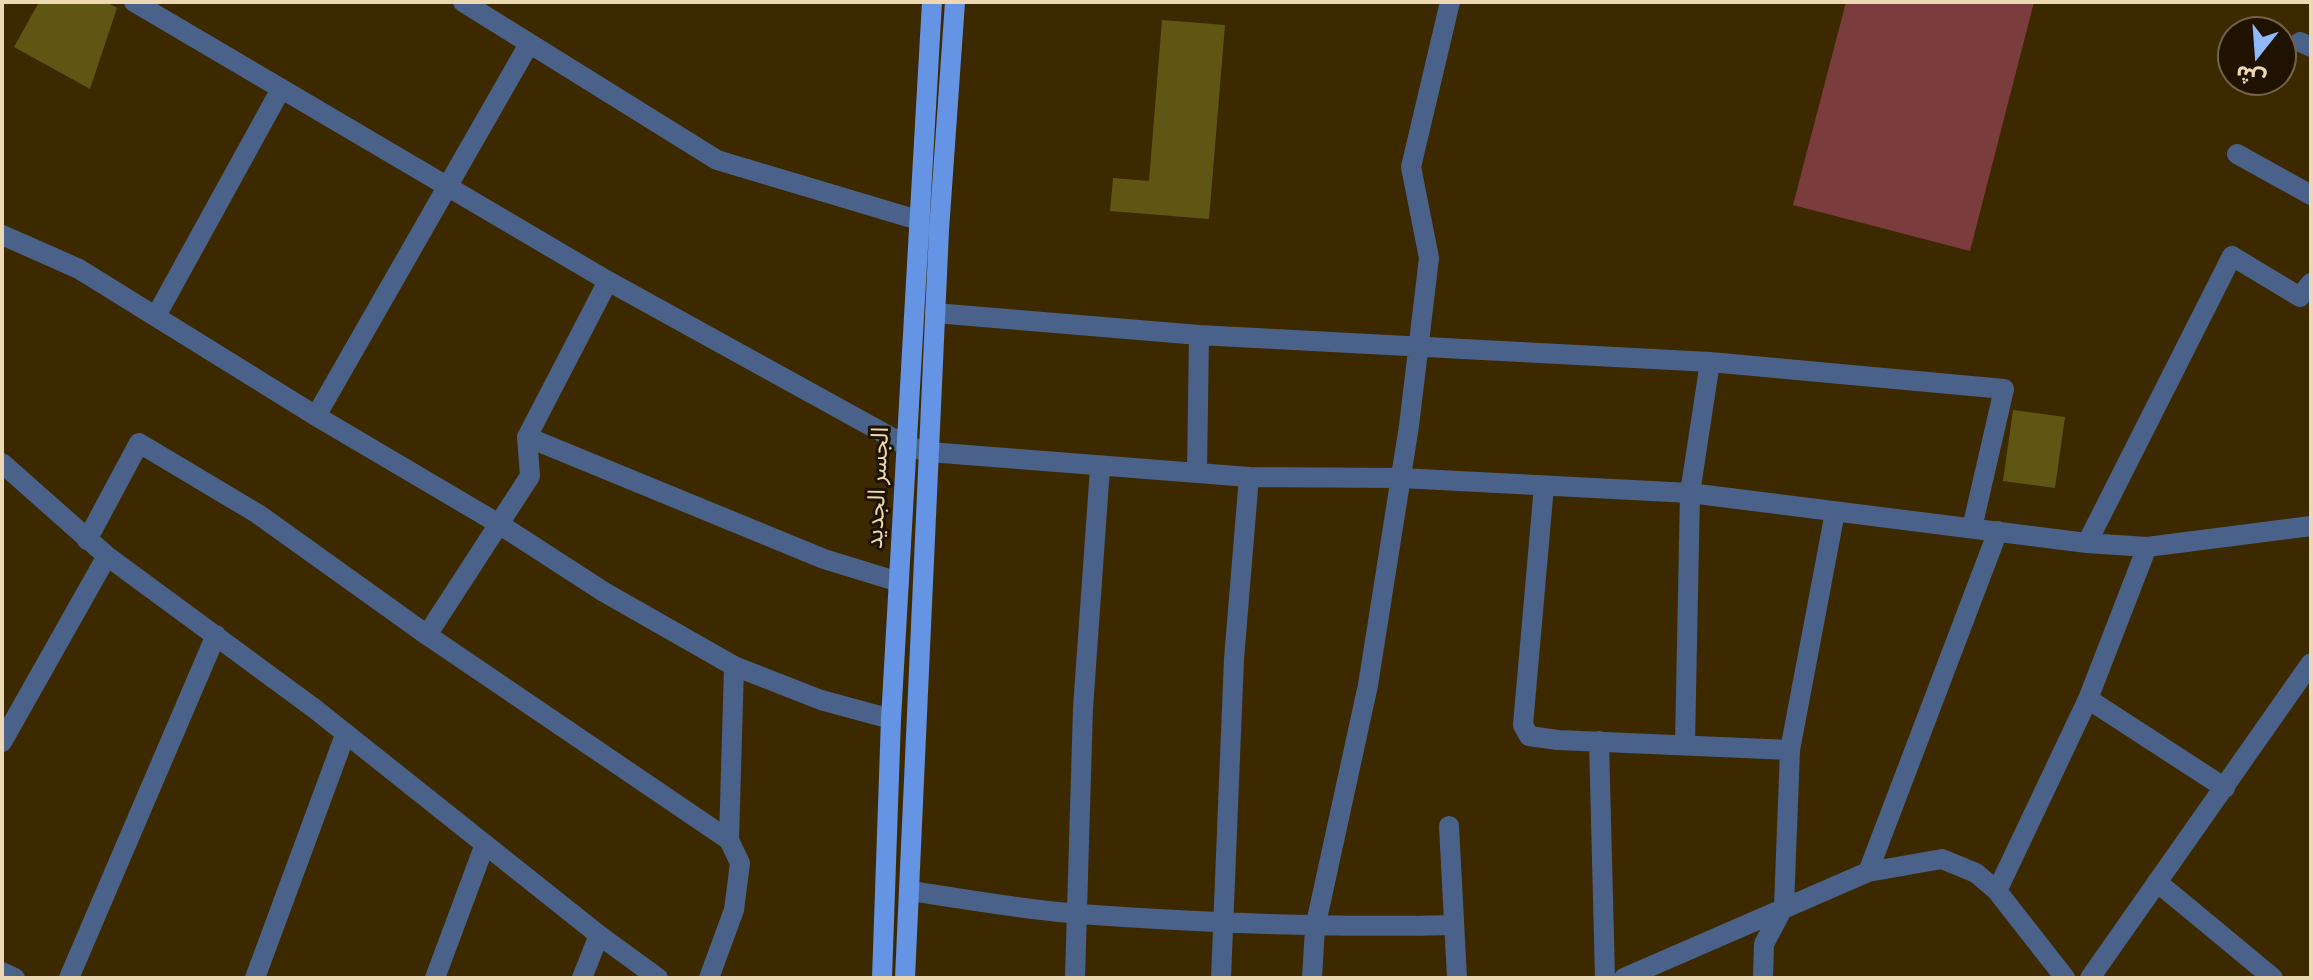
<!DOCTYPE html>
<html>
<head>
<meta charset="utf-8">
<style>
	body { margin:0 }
	#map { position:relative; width:2313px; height:980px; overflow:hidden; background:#3d2900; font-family:"PT Sans Narrow","Noto Sans Arabic",sans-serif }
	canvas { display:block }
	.frame { position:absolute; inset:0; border:4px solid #edd8b4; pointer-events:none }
	.north { position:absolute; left:2217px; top:16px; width:80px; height:80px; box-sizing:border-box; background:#1f1300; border:2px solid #716248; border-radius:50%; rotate:197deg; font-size:22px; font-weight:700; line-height:32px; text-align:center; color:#edd8b4 }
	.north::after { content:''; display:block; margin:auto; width:28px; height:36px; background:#90b8fd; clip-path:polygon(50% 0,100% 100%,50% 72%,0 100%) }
</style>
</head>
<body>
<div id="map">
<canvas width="2313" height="980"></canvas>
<div class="frame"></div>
<div class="north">ش</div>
</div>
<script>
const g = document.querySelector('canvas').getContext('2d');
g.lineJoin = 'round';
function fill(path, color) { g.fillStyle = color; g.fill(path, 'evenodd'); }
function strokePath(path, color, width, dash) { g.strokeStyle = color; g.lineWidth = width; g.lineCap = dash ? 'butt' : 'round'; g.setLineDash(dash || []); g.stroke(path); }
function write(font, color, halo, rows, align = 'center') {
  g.font = font + ' "PT Sans Narrow","Noto Sans Arabic",sans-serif'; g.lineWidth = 6; g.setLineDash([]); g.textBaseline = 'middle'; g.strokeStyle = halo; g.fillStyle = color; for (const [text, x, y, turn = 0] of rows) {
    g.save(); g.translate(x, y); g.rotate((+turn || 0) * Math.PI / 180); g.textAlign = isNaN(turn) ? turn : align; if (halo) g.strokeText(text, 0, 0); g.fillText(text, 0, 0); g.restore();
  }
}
fill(new Path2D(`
	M1846,2h188l-64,249 -177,-46z`), '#7a3c3d');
fill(new Path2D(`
	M39,2h67l11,6 -27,81 -76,-42z
	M1162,20l63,5 -16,194 -99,-8 3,-33 36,3z
	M2013,410l52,7 -10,71 -52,-7z`), '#605613');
strokePath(new Path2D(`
	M134,2l474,279 299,165 22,6 320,25 152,1 289,15 397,50 60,4 164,-21
	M463,2l254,158 201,60
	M2300,42l11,5
	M2237,154l74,41
	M2,235l77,34 237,147 183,108 105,68 130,74 87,34 70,19
	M608,281l-81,156 297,122 75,23
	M935,313l264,22 511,27 294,27 -32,139
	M156,316l125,-227
	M316,416l213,-372
	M2,463l105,93 208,153 284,226 59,43
	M1197,473l2,-138
	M1544,486l-21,239 6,11 29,4 232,10
	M87,540l52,-97 119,71 169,121 302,205 11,23 -6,47 -25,68
	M2087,543l145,-287 68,41 11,-14
	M427,635l103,-159 -3,-39
	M2088,699l137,89
	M1599,741l6,237
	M2,742l105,-186
	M1685,744l5,-251 20,-131
	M1449,826l8,152
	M729,840l5,-174
	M1868,872l130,-341
	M2157,882l116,96
	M910,891c56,8 113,19 170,23 125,9 249,14 374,11
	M1997,891l91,-192 59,-152
	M2,972l13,6
	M69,978l147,-343
	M255,978l90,-243
	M435,978l50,-134
	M582,978l17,-43
	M1075,978l8,-270 17,-240
	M1221,978l13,-319 15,-182
	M1312,978l3,-50 53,-243 41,-259 20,-168 -18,-91 39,-165
	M1624,978l244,-106 74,-13 34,14 21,18 68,87
	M1763,978l1,-34 20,-38 6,-156 45,-238
	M2090,978l221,-315`), '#4a6289', 20);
strokePath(new Path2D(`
	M882,978l9,-259 41,-717
	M905,978l34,-748 16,-228`), '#6594e5', 20);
write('24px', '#edd8b4', '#1f1300', [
	["الجسر الجديد",878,488,-87]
]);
</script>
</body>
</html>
